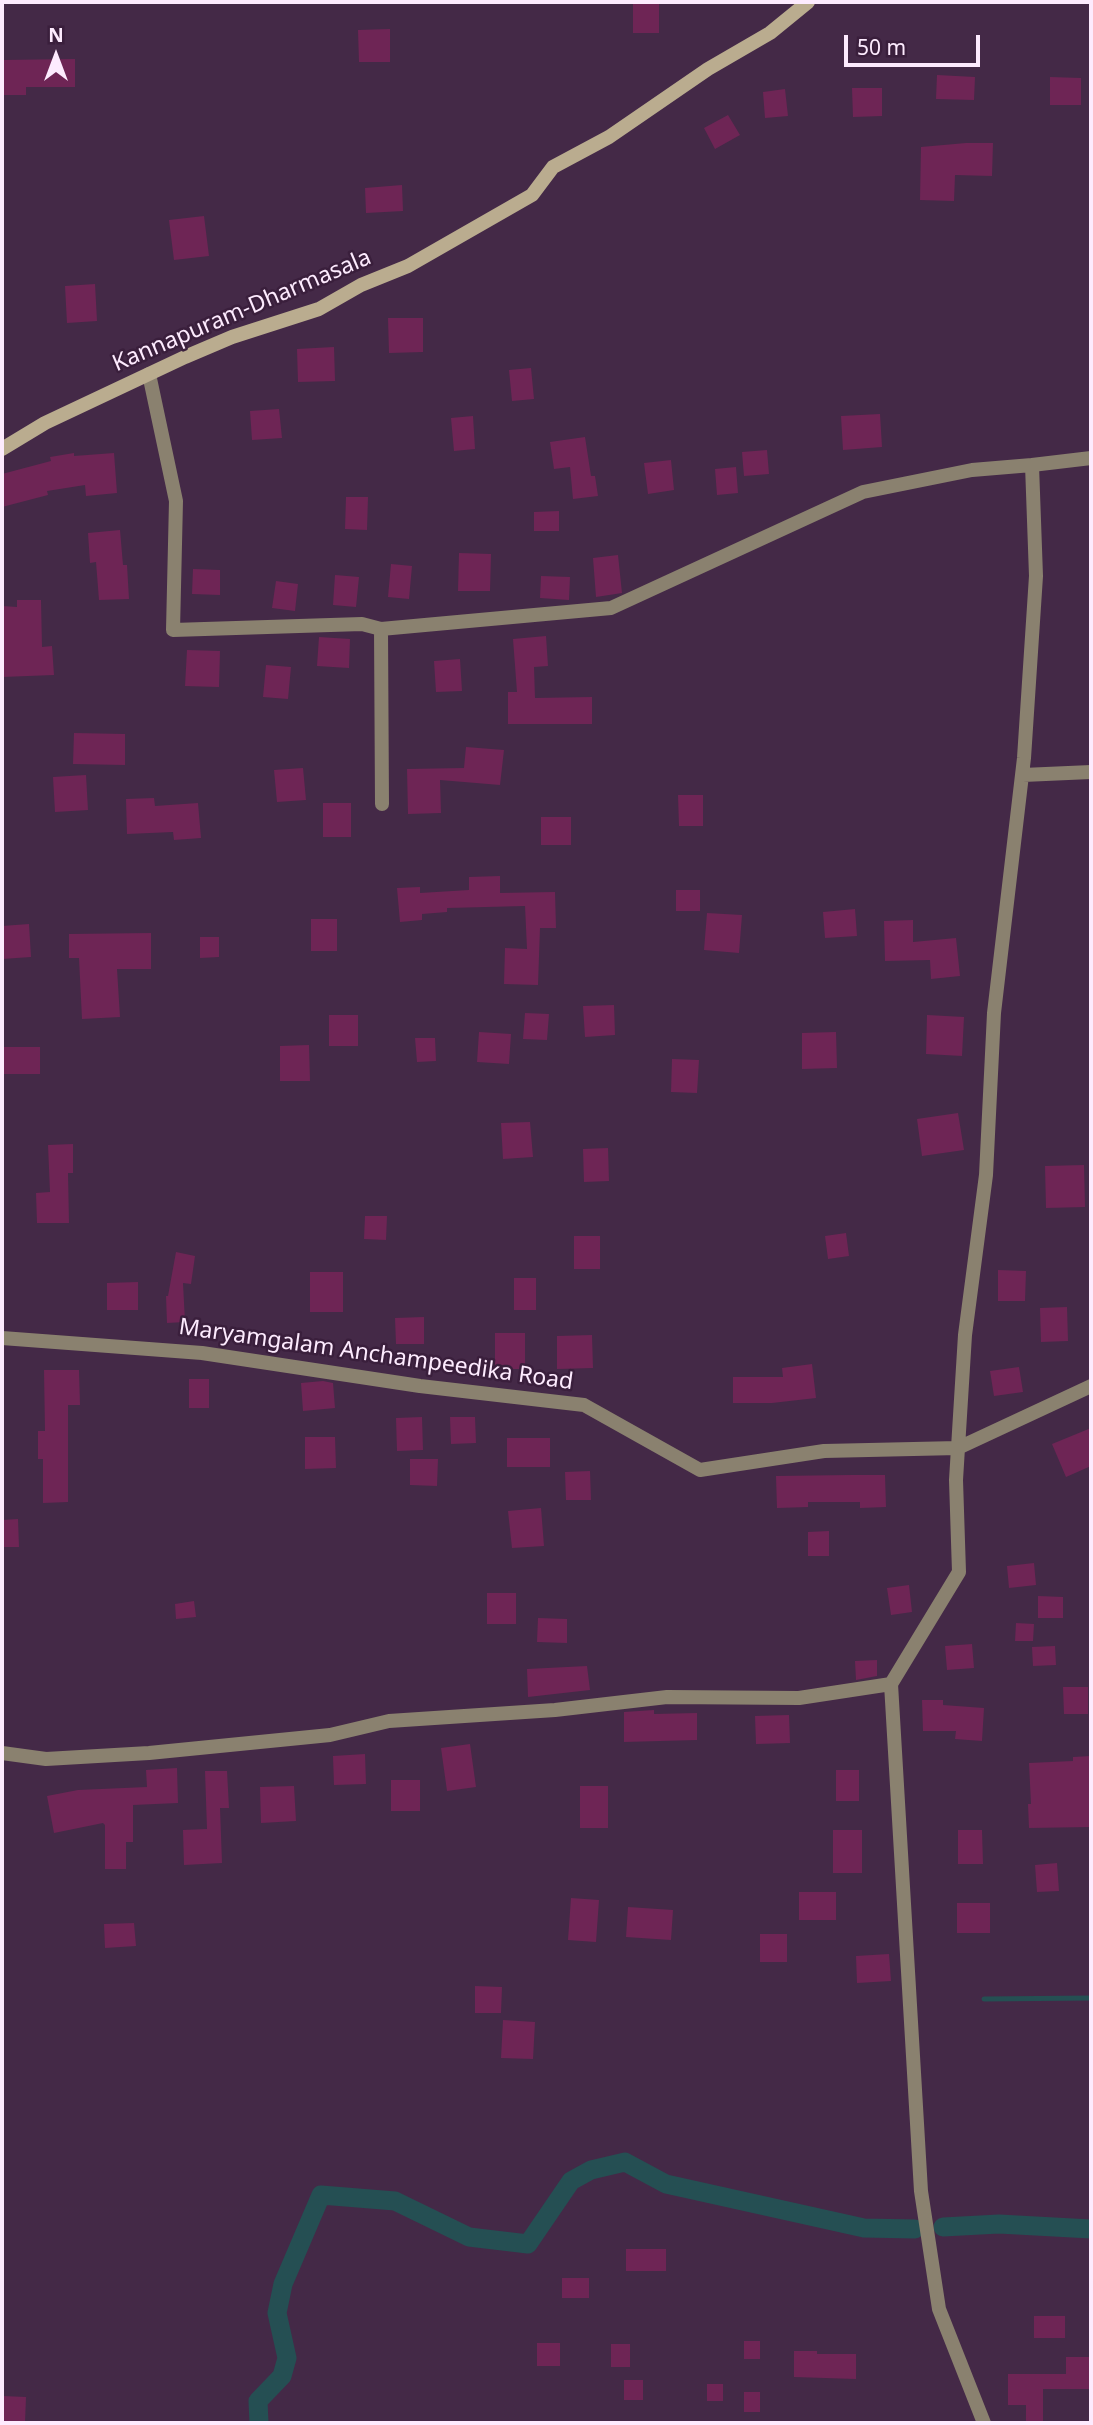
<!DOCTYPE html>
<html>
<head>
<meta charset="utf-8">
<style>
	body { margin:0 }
	#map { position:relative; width:1093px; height:2425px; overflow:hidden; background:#442947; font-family:"Noto Sans",sans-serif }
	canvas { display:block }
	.frame { position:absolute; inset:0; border:4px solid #fdebfe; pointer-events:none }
	.north { position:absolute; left:21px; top:21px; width:70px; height:70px; -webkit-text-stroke:5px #3a1f3c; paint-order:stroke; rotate:0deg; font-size:19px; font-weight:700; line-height:28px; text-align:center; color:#fdebfe }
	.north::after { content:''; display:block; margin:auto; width:24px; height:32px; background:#fdebfe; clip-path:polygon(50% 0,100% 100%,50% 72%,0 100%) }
	.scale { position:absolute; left:844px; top:35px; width:136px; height:32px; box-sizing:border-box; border:4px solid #fdebfe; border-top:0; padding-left:9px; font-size:21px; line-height:24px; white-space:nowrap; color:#fdebfe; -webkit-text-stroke:5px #3a1f3c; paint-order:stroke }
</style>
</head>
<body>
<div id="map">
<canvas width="1093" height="2425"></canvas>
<div class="frame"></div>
<div class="north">N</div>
<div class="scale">50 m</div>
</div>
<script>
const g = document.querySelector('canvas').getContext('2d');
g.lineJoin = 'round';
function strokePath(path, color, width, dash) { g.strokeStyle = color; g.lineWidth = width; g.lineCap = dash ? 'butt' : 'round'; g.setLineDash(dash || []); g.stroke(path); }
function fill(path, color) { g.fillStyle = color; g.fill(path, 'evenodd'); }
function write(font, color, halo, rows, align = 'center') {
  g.font = font + ' "Noto Sans",sans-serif'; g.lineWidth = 5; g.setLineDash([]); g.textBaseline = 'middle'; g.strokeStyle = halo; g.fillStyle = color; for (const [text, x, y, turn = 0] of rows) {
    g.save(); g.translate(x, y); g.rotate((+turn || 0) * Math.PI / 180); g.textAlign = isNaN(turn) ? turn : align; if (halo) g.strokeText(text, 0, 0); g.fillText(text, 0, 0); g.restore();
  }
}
strokePath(new Path2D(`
	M984,1999l107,-1`), '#254f53', 5);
strokePath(new Path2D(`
	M943,2227l56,-3 92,5
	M259,2423l-1,-22 24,-25 5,-18 -10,-45 6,-29 38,-89 74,6 74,36 59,7 43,-63 20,-11 34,-8 41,22 198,44 51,1`), '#254f53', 19);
fill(new Path2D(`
	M633,4h26v29h-26z
	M390,29v33h-31l-1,-32z
	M75,59v28h-49v8h-24v-35z
	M937,75l38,2 -1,23 -38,-1z
	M1050,77l31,1v27h-31z
	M852,88h30v28l-29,1z
	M785,89l3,27 -23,2 -2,-26z
	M728,115l12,20 -25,14 -11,-21z
	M966,143h27l-1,33 -37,-1 -1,26 -34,-1 1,-53z
	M402,185l1,26 -37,2 -1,-25z
	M204,216l5,40 -35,4 -5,-40z
	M95,284l2,37 -30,2 -2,-37z
	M388,318h35v34l-34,1z
	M334,347l1,34 -37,1 -1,-33z
	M531,368l3,31 -22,2 -3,-31z
	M279,409l3,29 -30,2 -2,-29z
	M880,414l2,33 -39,3 -2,-34z
	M473,416l2,33 -21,2 -3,-33z
	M585,437l6,39h4l3,20 -25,3 -3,-32 -16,2 -4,-27z
	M767,450l2,24 -25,2 -2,-24z
	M74,453v3l40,-3 3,40 -31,3 -1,-11 -38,6 1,4 -46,12v-33l49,-13 -1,-4z
	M671,460l3,30 -26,4 -4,-31z
	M736,467l2,26 -21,2 -2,-26z
	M346,497h22l-1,33 -22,-1z
	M559,511v20h-25v-19z
	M120,530l3,35h4l2,34 -30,1 -3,-38 -6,1 -2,-30z
	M459,553l32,1 -1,37h-32z
	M618,555l4,38 -26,4 -3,-39z
	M391,564l21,2 -3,33 -21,-2z
	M193,569l27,1v25l-28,-1z
	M335,575l24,2 -3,30 -23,-2z
	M541,576l29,1 -1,23 -29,-2z
	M276,581l22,3 -3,27 -23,-3z
	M17,600h24l1,47 10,-1 2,29 -52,2v-71l15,1z
	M546,636l2,30 -14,1 1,31 57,-1v27h-84v-32h9l-4,-53z
	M319,637l31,2 -1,29 -32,-2z
	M187,650l33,1 -1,36 -34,-1z
	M460,659l2,32 -26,1 -2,-31z
	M266,665l25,2 -3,32 -25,-2z
	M74,733l51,1v31l-52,-1z
	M466,747l38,3 -4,35 -60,-5 1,33 -33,1 -1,-45 57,-1z
	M303,768l3,32 -29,2 -3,-32z
	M86,775l2,35 -33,2 -2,-35z
	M678,795h25v31h-24z
	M154,798l1,8 43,-3 3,35 -27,2 -1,-8 -46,2 -1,-35z
	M323,803h28v34h-28z
	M541,817h30v28h-30z
	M500,876v17l55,-1 1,36h-16l-2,57 -34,-1 1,-36 22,1 -2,-43 -78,2v4l-25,2v6l-22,2 -3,-34 23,-1v6l49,-3v-13z
	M676,890h24v21h-24z
	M855,909l2,27 -32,2 -2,-26z
	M707,913l35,2 -3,38 -35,-3z
	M311,919h26v32h-26z
	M913,920v22l43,-4 4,38 -29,3 -1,-19 -45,1 -1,-40z
	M29,924l2,33 -29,2v-33z
	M151,933v36h-34l3,48 -38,2 -3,-61h-10v-24z
	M200,937h19v20l-19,1z
	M614,1005l1,30 -30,2 -2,-31z
	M525,1013l24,1 -2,26 -24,-1z
	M329,1015h29v31h-29z
	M927,1015l37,2 -2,39 -36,-2z
	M479,1032l32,2 -2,30 -32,-2z
	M836,1032l1,36 -35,1v-36z
	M415,1038h20l1,23 -19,1z
	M309,1045l1,36h-30v-35z
	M2,1047h38v27h-38z
	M672,1059l27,1 -2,33 -26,-1z
	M958,1113l6,37 -42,6 -5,-37z
	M530,1122l3,35 -30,2 -2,-36z
	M73,1144v29h-5l1,50h-32l-1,-30 14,-1 -2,-47z
	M608,1148l1,33 -25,1 -1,-33z
	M1084,1165l1,42 -39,1 -1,-42z
	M365,1216h22l-1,24 -22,-1z
	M846,1233l3,23 -21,3 -3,-23z
	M574,1236h26v33h-26z
	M176,1252l19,4 -4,28 -8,-1 2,39 -18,1 -1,-27h2z
	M998,1270l28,1 -1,30h-27z
	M310,1272h33v40h-33z
	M514,1278h22v32h-22z
	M138,1282v28h-31v-27z
	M1067,1307l1,34 -27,1 -1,-34z
	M424,1317v27h-28l-1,-26z
	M495,1333h30v36h-30z
	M592,1335l1,33 -36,1v-33z
	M812,1364l4,34 -44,5h-39v-26h50l-1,-9z
	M1019,1367l4,25 -29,4 -4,-25z
	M44,1370h35l1,35h-12v97l-25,1v-44h-5v-28h7z
	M189,1379h20v29h-20z
	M323,1381l10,2 2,25 -32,3 -2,-28z
	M422,1417l1,33 -26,1 -1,-33z
	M450,1417h25l1,26 -25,1z
	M1091,1428v38l-25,11 -14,-33z
	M305,1437h30l1,31 -31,1z
	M507,1438h43v29h-43z
	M410,1459h28l-1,27 -27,-1z
	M590,1471l1,29h-25l-1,-28z
	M851,1475h34l1,32 -26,1v-6h-52v5l-31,1 -1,-32z
	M541,1508l3,38 -32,2 -4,-37z
	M18,1519l1,28h-17v-27z
	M829,1531v25h-21v-24z
	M1034,1563l2,22 -27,3 -2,-22z
	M909,1585l3,27 -21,3 -4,-27z
	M487,1593h29v31h-29z
	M1038,1596l25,1v21h-25z
	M194,1601l2,16 -20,2 -1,-15z
	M538,1618l29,1v24l-30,-1z
	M1016,1623l18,1 -1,17h-18z
	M972,1644l2,24 -27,2 -2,-24z
	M1055,1646l1,19 -23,1 -1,-19z
	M877,1660v16l-21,4 -1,-19z
	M587,1666l3,24 -62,7 -1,-28z
	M1063,1687h25v27h-24z
	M922,1700h21v5l41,3 -2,33 -27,-2 1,-8h-33z
	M654,1710v4l43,-1v27l-73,2v-30z
	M789,1715l1,28 -34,1 -1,-28z
	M470,1744l6,43 -29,4 -6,-43z
	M365,1754l1,30 -32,1 -1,-29z
	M1091,1756v71l-62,1 -1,-24h3l-2,-41 44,-2v-4z
	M177,1768l1,35 -45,2v37h-7v27h-21v-44l-2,-2 -49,10 -7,-37 31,-6 69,-3 -1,-17z
	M836,1770h23v31h-23z
	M205,1771h22l2,37h-9l2,55 -38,2 -1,-35 24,-1z
	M391,1780h29v31h-29z
	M294,1786l2,35 -35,2 -1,-36z
	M580,1786h28v42h-28z
	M833,1830h29v43h-29z
	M958,1830h24l1,34h-25z
	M1057,1863l2,28 -22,1 -2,-27z
	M799,1892h37v28h-37z
	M571,1898l28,2 -3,42 -28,-2z
	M957,1903h33v30h-33z
	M628,1907l45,3 -2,30 -45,-3z
	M134,1923l2,23 -31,2 -1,-24z
	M760,1934h27v28h-27z
	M889,1954l2,27 -34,2 -1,-27z
	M475,1986l27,1 -1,26h-26z
	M503,2020l32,2 -2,37 -32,-1z
	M626,2249h40v22h-40z
	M562,2278h27v20h-27z
	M1034,2316h31v22h-31z
	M744,2341h16v18h-16z
	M537,2343h23v23h-23z
	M611,2344h19v23h-19z
	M794,2351h23v3h39v25l-62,-2z
	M1066,2357h25v32h-48v34h-17v-18h-18v-31h58z
	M624,2380h19v20h-19z
	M707,2384h16v17h-16z
	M744,2392h16v20h-16z
	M2,2396l24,1 -1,26h-23z`), '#6e2555');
strokePath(new Path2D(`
	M149,374l27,127 -3,129 189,-6 19,5 230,-21 252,-116 109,-22 60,-5
	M381,629l1,175
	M1023,775l68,-3
	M2,1338l200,15 218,33 164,19 116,65 124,-19 134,-3 133,-62
	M2,1753l44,6 103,-6 181,-18 59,-14 166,-11 112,-13 132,1 92,-14
	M984,2423l-45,-114 -18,-118 -30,-507 68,-112 -3,-92 9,-145 21,-160 8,-162 30,-255 12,-182 -4,-111 59,-7`), '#8a816f', 14);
strokePath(new Path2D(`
	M2,449l43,-26 140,-66 47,-20 87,-28 42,-24 47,-19 124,-71 21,-28 56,-30 99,-68 62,-36 38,-31`), '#baac8f', 14);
write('23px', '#fdebfe', '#3a1f3c', [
	["Kannapuram-Dharmasala",242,311,-23],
	["Maryamgalam Anchampeedika Road",376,1355,8]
]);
</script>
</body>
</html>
